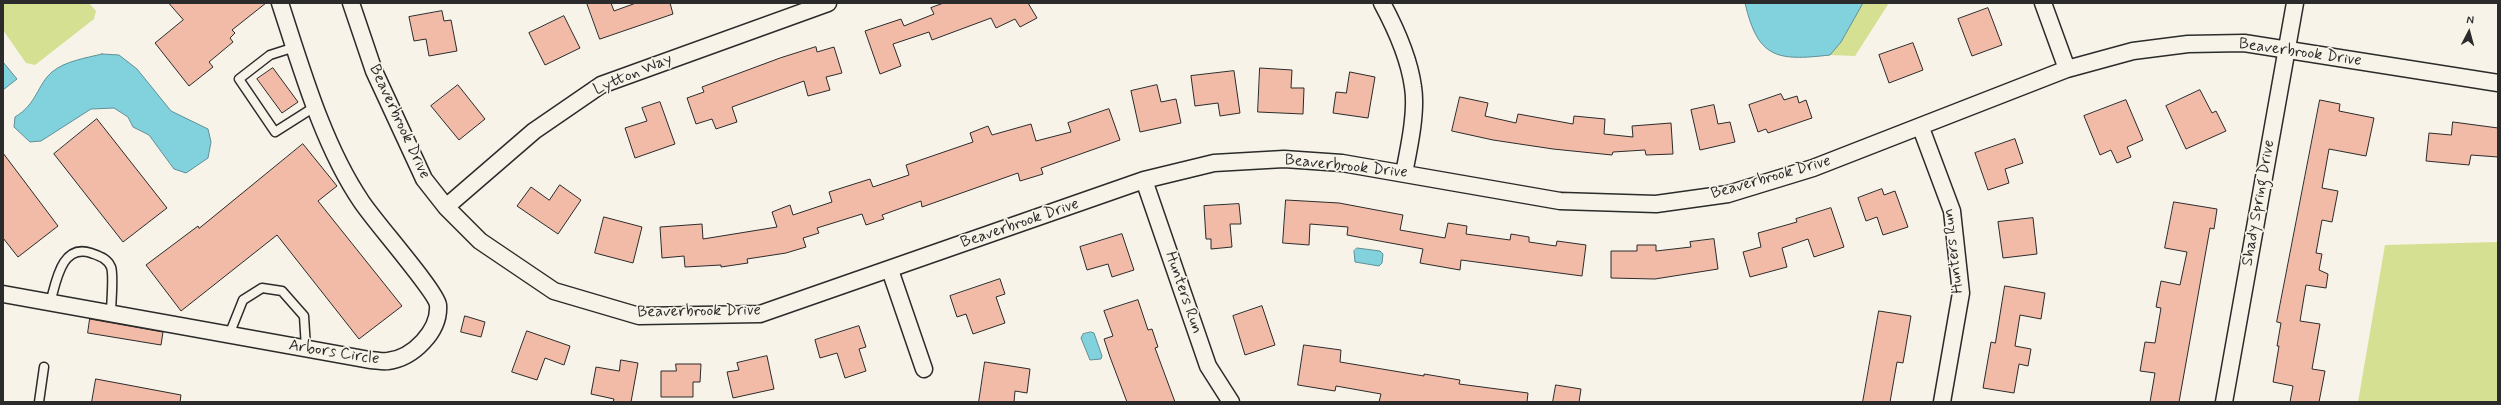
<!DOCTYPE html>
<html>
<head>
<meta charset="utf-8">
<style>
	body { margin:0 }
	#map { position:relative; width:2501px; height:405px; overflow:hidden; background:#f7f3e8; font-family:Mynerve,sans-serif }
	canvas { display:block }
	.frame { position:absolute; inset:0; border:4px solid #2b2b2b; pointer-events:none }
	.north { position:absolute; left:2449px; top:12px; width:40px; height:40px; -webkit-text-stroke:3px #f7f3e8; paint-order:stroke; rotate:6deg; font-size:11px; font-weight:700; line-height:16px; text-align:center; color:#2b2b2b }
	.north::after { content:''; display:block; margin:auto; width:14px; height:18px; background:#2b2b2b; clip-path:polygon(50% 0,100% 100%,50% 72%,0 100%) }
</style>
</head>
<body>
<div id="map">
<canvas width="2501" height="405"></canvas>
<div class="frame"></div>
<div class="north">N</div>
</div>
<script>
const g = document.querySelector('canvas').getContext('2d');
g.lineJoin = 'round';
function fill(path, color) { g.fillStyle = color; g.fill(path, 'evenodd'); }
function strokePath(path, color, width, dash) { g.strokeStyle = color; g.lineWidth = width; g.lineCap = dash ? 'butt' : 'round'; g.setLineDash(dash || []); g.stroke(path); }
function write(font, color, halo, rows, align = 'center') {
  g.font = font + ' Mynerve,sans-serif'; g.lineWidth = 3.5; g.setLineDash([]); g.textBaseline = 'middle'; g.strokeStyle = halo; g.fillStyle = color; for (const [text, x, y, turn = 0] of rows) {
    g.save(); g.translate(x, y); g.rotate((+turn || 0) * Math.PI / 180); g.textAlign = isNaN(turn) ? turn : align; if (halo) g.strokeText(text, 0, 0); g.fillText(text, 0, 0); g.restore();
  }
}
fill(new Path2D(`
	M3,3h86l7,8 -2,8 -59,46 -9,-2 -23,-33z
	M1863,3h26l-34,53 -25,-1 11,-13z
	M2498,242v160h-140l27,-157z`), '#d5e093');
const water = new Path2D(`
	M1745,3h118l-22,39 -11,13c-53,6 -72,4 -85,-52z
	M102,54l17,1 18,14 34,42 37,18 3,13 -3,16 -22,15 -12,-4 -25,-34 -16,-8 -5,-10 -14,-9 -23,1 -50,32 -11,1 -16,-15 1,-10c22,-13 22,-32 37,-45 13,-11 34,-14 50,-18z
	M3,62l14,17 -14,11z
	M1357,248l23,3 3,3 -1,9 -3,3 -24,-4 -1,-11z
	M1091,332l3,1 8,23 -1,3 -11,1 -9,-22 2,-4z`);
fill(water, '#82d2dd');
strokePath(water, '#5f8f96', 1);
const building = new Path2D(`
	M169,3h97l-34,27 3,3 -5,5 3,4 -24,20 4,5 -24,19 -34,-43 28,-23z
	M587,3h24l3,8 22,-8h34l3,11 -73,25z
	M944,3h84l9,15 -17,9 -5,-8 -19,9 -5,-10 -59,22 -3,-8 -36,12 8,22 -21,8 -15,-43 36,-12 3,7 30,-12 -3,-6z
	M1988,8l14,37 -30,11 -14,-37z
	M442,11l2,10 7,-1 6,31 -28,5 -3,-17 -12,2 -5,-24z
	M564,16l16,32 -35,17 -16,-32z
	M1913,43l10,27 -34,13 -10,-28z
	M816,47l1,5 17,-5 8,26 -16,4 4,13 -22,6 -4,-15 -72,26 5,15 -21,7 -4,-10 -16,5 -9,-26 17,-6 -2,-5 78,-29z
	M273,68l25,34 -16,11 -25,-34z
	M1260,68l32,2 -1,18h13l-1,26 -45,-2z
	M1234,71l6,42 -20,3 -2,-13 -23,3 -4,-30z
	M1350,72l25,5 -7,41 -35,-5 3,-21 10,1z
	M458,85l27,34 -26,21 -28,-34z
	M1157,85l4,17 15,-3 5,24 -41,9 -9,-41z
	M2200,90l12,23 4,-2 10,20 -40,18 -20,-43z
	M1781,94l3,6 13,-4 2,7 7,-3 6,18 -44,15 -2,-4 -8,3 -9,-27z
	M1460,97l28,6 -3,13 31,7 2,-9 55,10 1,-8 31,3 -1,15 29,3 -1,-11 39,-3 2,31 -27,1 -1,-5 -32,2 -1,3 -59,-6 -60,-9 -41,-9z
	M2126,100l17,40 -16,7 4,10 -14,6 -6,-13 -11,5 -16,-39z
	M2320,100l20,4 -1,7 35,7 -8,38 -37,-7 -7,39 16,3 -6,31 -10,-2 -6,33 6,1 -3,16 9,4 -2,14 -20,-3 -6,36 20,3 -8,45 13,2 -6,31h-29l3,-16 -20,-4 6,-36h-2l4,-23 -4,-1z
	M660,102l15,42 -40,14 -10,-30 22,-7 -5,-13z
	M1714,105l4,19 12,-2 5,20 -35,8 -9,-40z
	M1109,109l11,31 -79,28 2,6 -23,7 -2,-8 -96,34 -1,-6 -39,14 2,4 -18,6 -4,-11 -45,14 2,5 -16,5 3,9 -20,6 -39,6 1,4 -27,4v-2l-36,2 -1,-11 -22,2 -2,-31 42,-3 1,15 74,-12 -5,-15 18,-7 3,10 39,-13 -3,-10 41,-13 3,8 36,-12 -3,-10 67,-23 -3,-9 18,-7 4,9 39,-11 5,17 35,-9 -3,-9z
	M97,119l70,89 -44,34 -69,-88z
	M2453,122l45,6v29l-27,-2 -2,10 -43,-4 3,-28 22,2z
	M2015,139l8,24 -18,6 4,14 -21,7 -13,-37z
	M303,144l34,42 -19,15 84,105 -43,33 -82,-104 -96,76 -35,-46 52,-39 1,2z
	M3,153l55,73 -40,31 -15,-19z
	M560,185l21,15 -23,34 -41,-28 14,-19 18,13z
	M1882,189l2,6 11,-4 13,36 -25,8 -6,-18 -11,4 -8,-23z
	M1286,200l53,3 64,12 -3,15 45,8 3,-15 19,3 -1,8 44,6 1,-6 18,3v5l27,4 1,-5 29,4 -4,31 -121,-16 -1,10 -40,-7 3,-14 -76,-14 1,-8 -38,-3 -1,21 -26,-2z
	M2174,202l43,7 -3,20 -4,-1 -31,174h-29l5,-29 -15,-2 5,-29 10,1 6,-35 -5,-1 5,-26 19,4 7,-33 -22,-4z
	M1239,204l2,20h-11l2,23 -21,2v-10h-5l-2,-33z
	M1831,208l13,39 -30,10 -6,-18 -26,9 5,19 -37,10 -7,-25 18,-5 -3,-14 39,-11 -1,-3z
	M604,217l38,10 -9,36 -38,-10z
	M2033,218l4,36 -34,4 -5,-36z
	M1122,234l12,36 -22,7 -4,-13 -21,6 -7,-23z
	M1714,239l4,30 -63,10 -44,-1v-27h26v-6h19v6l35,-4 -1,-5z
	M1000,279l5,15 -9,3 9,26 -32,11 -7,-20 -9,3 -7,-21z
	M2005,286l40,7 -4,26 -21,-4 -5,31 16,3 -3,17 -9,-2 -5,29 -31,-5 8,-46 4,1z
	M1138,300l10,30 4,-1 6,18 -3,1 20,54h-48l-17,-45 -6,-18 9,-3 -9,-25z
	M1262,306l13,39 -30,10 -12,-39z
	M1879,311l32,5 -8,47 -6,-1 -7,40h-27z
	M465,316l20,6 -4,15 -20,-5z
	M90,319l73,13 -2,13 -73,-12z
	M859,326l7,21 -7,2 7,22 -21,7 -8,-25 -17,5 -5,-18z
	M527,331l43,15 -6,19 -19,-7 -8,22 -25,-8z
	M1304,345l37,5 -1,12 84,14v-2l36,6 -1,4 69,9 -1,9h-148l2,-8 -45,-8 -1,5 -37,-6z
	M767,356l7,33 -41,9 -6,-26 12,-2 -2,-7z
	M621,360l17,3 -7,39h-18l1,-3 -23,-5 5,-27 23,4z
	M985,362l45,7 -3,24 -12,-2 -1,11h-35z
	M676,364h25l-1,18h-7v15h-32v-26h15z
	M96,379l85,16 -1,7h-88z
	M1556,385l25,4 -2,13h-26z`);
fill(building, '#f2bba8');
strokePath(building, '#2b2b2b', 1);
const lane = new Path2D(`
	M295,47l-25,8 -31,24 36,53 41,-26
	M50,303c6,-20 11,-60 41,-50 8,3 16,5 20,14 3,8 0,36 0,46
	M229,335l14,-35 19,-12 20,3 22,25 2,32
	M39,402l5,-35`);
const street = new Path2D(`
	M351,3l23,68 50,108 22,28 34,34 74,50 85,25 121,-2 384,-134 70,-17 70,-4 58,4 218,38 96,3 72,-10 85,-26 254,-99 66,-18 55,-7 56,-1 254,40
	M1382,3c14,26 27,54 31,84 4,24 -4,61 -9,86
	M2043,3l24,66
	M1921,128l31,83 9,82 -19,109
	M1144,180l64,186 23,36
	M446,207l88,-76 67,-46 227,-82
	M890,270l34,99
	M3,294l367,66c6,0 12,2 18,1 25,-3 52,-30 50,-56 -2,-14 -65,-85 -77,-104 -38,-56 -60,-134 -81,-198
	M2224,402l71,-399`);
strokePath(lane, '#2b2b2b', 11);
strokePath(street, '#2b2b2b', 19);
strokePath(lane, '#f7f3e8', 8);
strokePath(street, '#f7f3e8', 16);
write('16px', '#2b2b2b', '#f7f3e8', [
	["Beaverbrook Drive",2300,53,8],
	["Lytton Way",633,75,-23],
	["Beaverbrook Drive",399,122,65],
	["Beaverbrook Drive",1346,167,6],
	["Beaverbrook Drive",1771,178,-16],
	["Shady Spring Drive",2259,203,-80],
	["Beaverbrook Drive",1020,224,-19],
	["Hunters Run",1954,251,-97],
	["Hunters Run",1183,293,71],
	["Beaverbrook Drive",699,312,-1],
	["Arbors Circle",334,353,9]
]);
</script>
</body>
</html>
